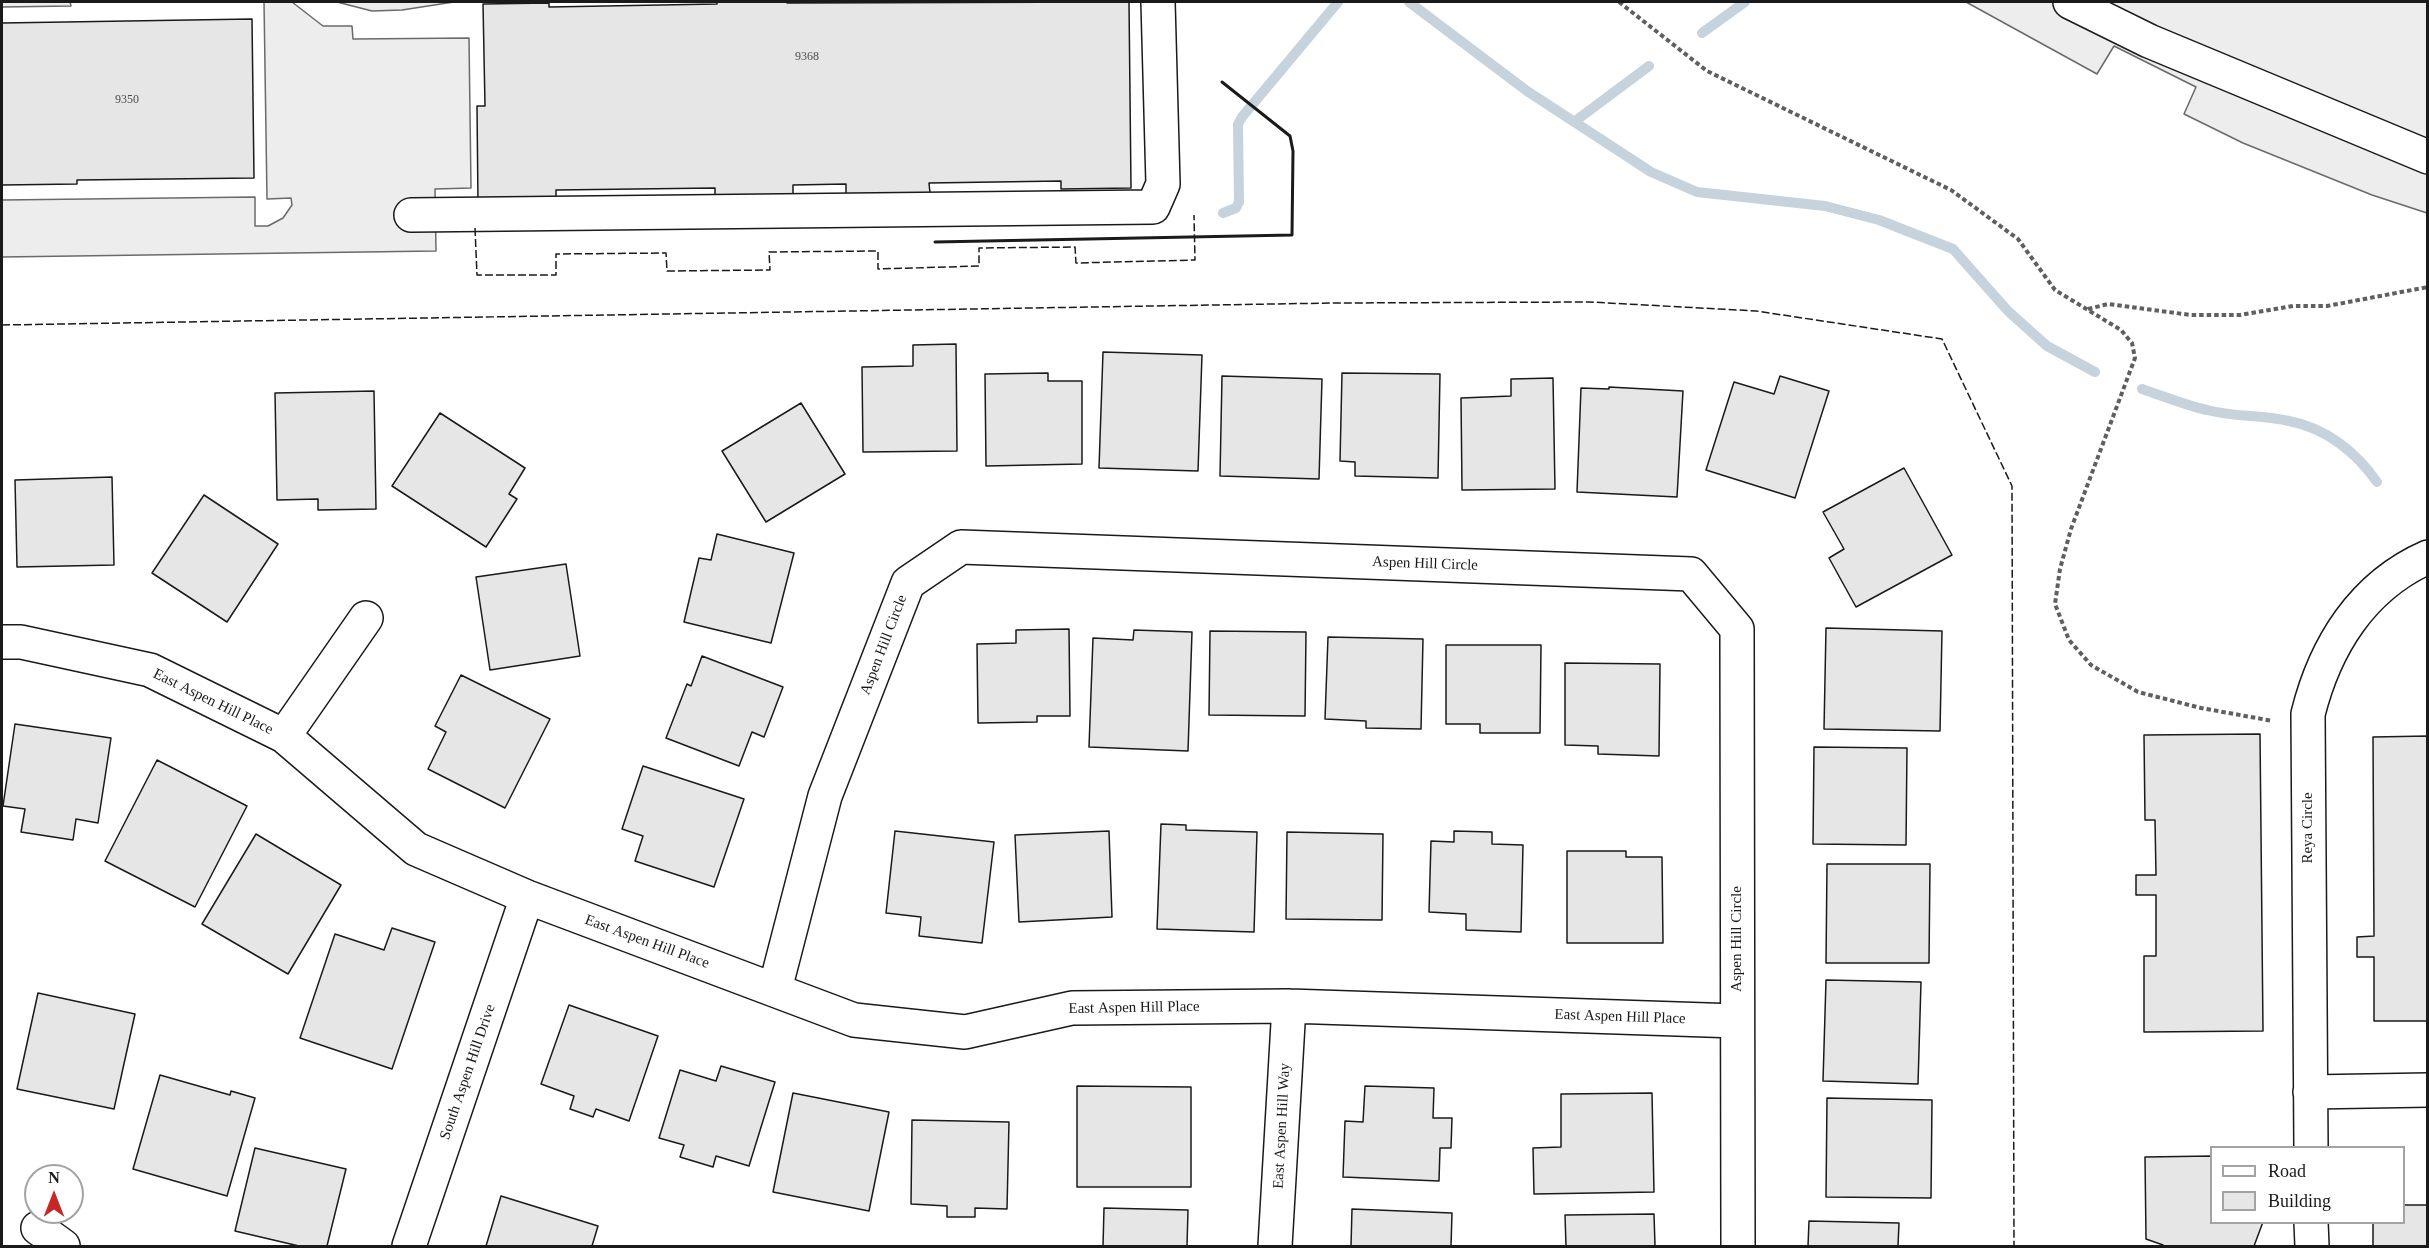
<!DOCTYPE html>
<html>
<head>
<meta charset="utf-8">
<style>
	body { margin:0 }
	#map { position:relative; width:2429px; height:1248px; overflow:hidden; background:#fff; font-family:Georgia,serif }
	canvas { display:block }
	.frame { position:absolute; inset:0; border:3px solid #1a1a1a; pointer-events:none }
	.legend { position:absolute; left:2210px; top:1146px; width:195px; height:78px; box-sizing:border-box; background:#fff; border:2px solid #a3a3a3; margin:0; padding:8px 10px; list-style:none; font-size:18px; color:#1a1a1a }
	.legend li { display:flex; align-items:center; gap:12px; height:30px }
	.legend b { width:30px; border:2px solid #a3a3a3 }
	.north { position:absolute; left:24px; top:1164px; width:60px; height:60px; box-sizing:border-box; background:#fff; border:2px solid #a3a3a3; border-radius:50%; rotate:0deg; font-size:16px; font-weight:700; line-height:24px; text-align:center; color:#1a1a1a }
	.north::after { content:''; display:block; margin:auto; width:21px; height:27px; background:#c62828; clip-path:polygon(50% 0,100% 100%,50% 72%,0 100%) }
</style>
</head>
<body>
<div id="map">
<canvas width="2429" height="1248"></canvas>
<div class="frame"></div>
<ul class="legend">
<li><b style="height:8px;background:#fff"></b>Road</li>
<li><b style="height:16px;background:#e6e6e6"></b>Building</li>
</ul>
<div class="north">N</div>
</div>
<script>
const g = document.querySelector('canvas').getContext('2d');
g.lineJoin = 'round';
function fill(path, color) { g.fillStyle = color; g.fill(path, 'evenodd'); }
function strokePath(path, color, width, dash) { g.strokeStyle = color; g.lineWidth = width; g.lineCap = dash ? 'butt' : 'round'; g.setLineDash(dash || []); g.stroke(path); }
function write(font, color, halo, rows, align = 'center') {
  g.font = font + ' Georgia,serif'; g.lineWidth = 4.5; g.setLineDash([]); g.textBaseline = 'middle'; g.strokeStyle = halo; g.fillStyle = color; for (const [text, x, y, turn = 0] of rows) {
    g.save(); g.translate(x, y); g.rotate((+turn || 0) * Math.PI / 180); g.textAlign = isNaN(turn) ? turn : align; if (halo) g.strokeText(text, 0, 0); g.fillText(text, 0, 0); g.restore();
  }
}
const parking = new Path2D(`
	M2,2h68l1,4 -69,1z
	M264,2h28l31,24h29l1,13 116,-1 2,150 -36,1 1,62 -434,6v-57l253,-3v29h13l15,-8 9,-13 -1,-7 -24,1z
	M337,2h117l-52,8 -30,1z
	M1966,2h461v211l-55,-18 -129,-52 -59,-29 12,-27 -82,-41 -17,28z`);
fill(parking, '#ededed');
strokePath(parking, '#6a6a6a', 1.5);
strokePath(new Path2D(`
	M1409,2l118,89 124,81 46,20 128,14 54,14 74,29 55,62 39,35 48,26
	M1702,33l43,-31
	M1574,122l75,-56
	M1223,213l13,-5 3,-6 -1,-78 4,-7 96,-115
	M2142,389c21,7 43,16 65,21 27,7 55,5 82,11 37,7 67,31 88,61`), '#c6d2dc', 10);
const building = new Path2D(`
	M717,2h70v1l342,-1 2,186 -70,1v-8l-132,2 1,10 -84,1v-10l-53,1v12l-78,2v-11l-159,2v12l-78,2 -1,-98h8l-2,-102 66,-1v4l168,-3z
	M252,19l2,159 -177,2v4l-75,1v-162z
	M956,344l1,107 -94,1 -1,-85 51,-1v-21z
	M1103,352l99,3 -4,116 -99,-3z
	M1048,373v8h34v83l-96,2 -1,-92z
	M1342,373l98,1 -2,104 -83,-2v-14l-15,-1z
	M1222,376l100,3 -3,100 -99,-3z
	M1780,376l49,15 -34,107 -89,-28 28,-88 40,12z
	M1553,378l2,111 -93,1 -1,-92 50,-2v-17z
	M1609,387l74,4 -6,106 -100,-5 4,-104 28,1z
	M374,391l2,118 -58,1v-11l-41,1 -2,-107z
	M801,403l44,71 -79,48 -44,-71z
	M440,413l85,55 -16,26 8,5 -31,48 -94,-61z
	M1904,468l48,87 -96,52 -27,-49 15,-9 -21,-37z
	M112,477l2,88 -97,2 -2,-87z
	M204,495l74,49 -51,78 -75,-49z
	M717,534l77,19 -23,90 -87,-21 15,-64 12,2z
	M566,564l14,92 -90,14 -14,-93z
	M1826,628l116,3 -2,100 -116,-2z
	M1069,629l1,87h-33v6l-59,1 -1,-79 39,-1v-13z
	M1134,630l58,2 -4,119 -99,-4 4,-109 40,2z
	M1210,631l96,1 -1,84 -96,-1z
	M1328,637l95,2 -2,90 -55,-1v-7l-41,-2z
	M1446,645h95l-1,88h-60v-9h-34z
	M702,656l81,31 -19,50 -12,-5 -13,34 -73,-28 21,-54 4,2z
	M1565,663l95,1 -1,92 -61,-2v-8l-33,-1z
	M461,675l89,44 -45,89 -77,-39 18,-37 -11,-6z
	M15,724l96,14 -13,85 -22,-4 -3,21 -52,-8 4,-23 -22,-3z
	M2260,734l3,297 -119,1v-76h12v-61h-20v-20h20l-1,-55h-10l-1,-85z
	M2428,736v285h-54v-64h-17v-20l17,-1 -1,-199z
	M1814,747l93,1 -1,97 -93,-1z
	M157,760l90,46 -52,101 -90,-46z
	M643,766l101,33 -30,88 -79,-26 8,-25 -21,-7z
	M1161,824l25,1v5l71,2 -3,100 -97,-3z
	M895,831l99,11 -12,101 -63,-7 2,-19 -35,-4z
	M1109,831l3,86 -93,5 -4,-87z
	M1454,831l38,1v12l31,1 -2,87 -55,-2v-16l-37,-2 2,-71 23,1z
	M1287,832l96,2 -1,86 -96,-1z
	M256,834l85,51 -53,89 -86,-50z
	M1567,851h59v6h36l1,86h-96z
	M1827,864h103l-1,99h-103z
	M392,928l43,14 -43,127 -92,-31 35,-104 49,16z
	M1826,980l95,2 -3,102 -95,-3z
	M38,993l97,21 -21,95 -97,-20z
	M569,1005l89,31 -29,85 -33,-12 -3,8 -23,-8 4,-13 -33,-12z
	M721,1066l54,16 -26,84 -33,-10 -3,11 -33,-10 4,-12 -25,-7 21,-68 36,11z
	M160,1075l70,20 1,-4 24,7 -28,98 -94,-27z
	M1077,1086l114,1v100h-114z
	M1365,1086l69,2 -1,30h19l-1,30h-11l-1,33 -96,-4 2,-56 18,1z
	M793,1093l96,19 -20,99 -96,-19z
	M1652,1093l2,99 -120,2 -1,-46 28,-1v-53z
	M1827,1098l105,2 -1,98 -105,-1z
	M912,1120l97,2 -2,87 -32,-1v9h-28v-11l-36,-2z
	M255,1148l91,21 -19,77h-28l-64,-15z
	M2212,1156v66h51l-9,24h-91v-1l-17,-6 -1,-82z
	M501,1196l97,30 -6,20h-106z
	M2404,1205h24v41h-55v-24h31z
	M1104,1208l84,2 -1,36h-84z
	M1352,1209l100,4 -1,33h-100z
	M1654,1214l1,32h-89l-1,-31z
	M1809,1221l90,2 -1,23h-90z`);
fill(building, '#e6e6e6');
strokePath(building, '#1a1a1a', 1.5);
const minor = new Path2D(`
	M2070,2l79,39 279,116
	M411,215l742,-8 10,-23 -5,-182
	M2,642h19l129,28 134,66 132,113 111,48 327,123 111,12 107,-24 217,-2 448,15
	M284,736l82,-118
	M775,989l50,-193 83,-213 53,-36 730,27 46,55 1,617
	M2310,1092l118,-2
	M2311,1148l-3,-434c17,-68 54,-128 120,-157
	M2311,1222l1,24
	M38,1228l25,18
	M409,1246l118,-349
	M1275,1246l14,-240`);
strokePath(minor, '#1a1a1a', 36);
strokePath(new Path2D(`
	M1619,2l88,69 244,119 67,49 37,51 66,40 11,13 3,15 -64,171 -11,40 -5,35 14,36 22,25 47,27 63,16 72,13
	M2088,309l20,-5 83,11h49l53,-9h34l101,-19`), '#5f5f5f', 4, [4.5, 3]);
strokePath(minor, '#fff', 33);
strokePath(new Path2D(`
	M475,228l2,47h79v-21l110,-1 1,18 103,-1 -1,-18 109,-1v18l101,-3v-18l96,-1 1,16 119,-3 -1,-45
	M2,325l1332,-22 256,-1 166,9 186,28 70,147 2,760`), '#1a1a1a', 1.5, [8, 3]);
strokePath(new Path2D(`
	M935,242l357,-7 1,-84 -3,-15 -68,-54`), '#1a1a1a', 3);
write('12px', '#4d4d4d', null, [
	["9368",807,57],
	["9350",127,100]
]);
write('15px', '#1a1a1a', '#fff', [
	["Aspen Hill Circle",1425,564,2],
	["Aspen Hill Circle",884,645,-69],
	["East Aspen Hill Place",213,702,26],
	["Reya Circle",2308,828,-90],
	["Aspen Hill Circle",1737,939,-90],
	["East Aspen Hill Place",647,942,20],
	["East Aspen Hill Place",1134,1008,-1],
	["East Aspen Hill Place",1620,1017,2],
	["South Aspen Hill Drive",468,1072,-71],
	["East Aspen Hill Way",1282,1126,-87]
]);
</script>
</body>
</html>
